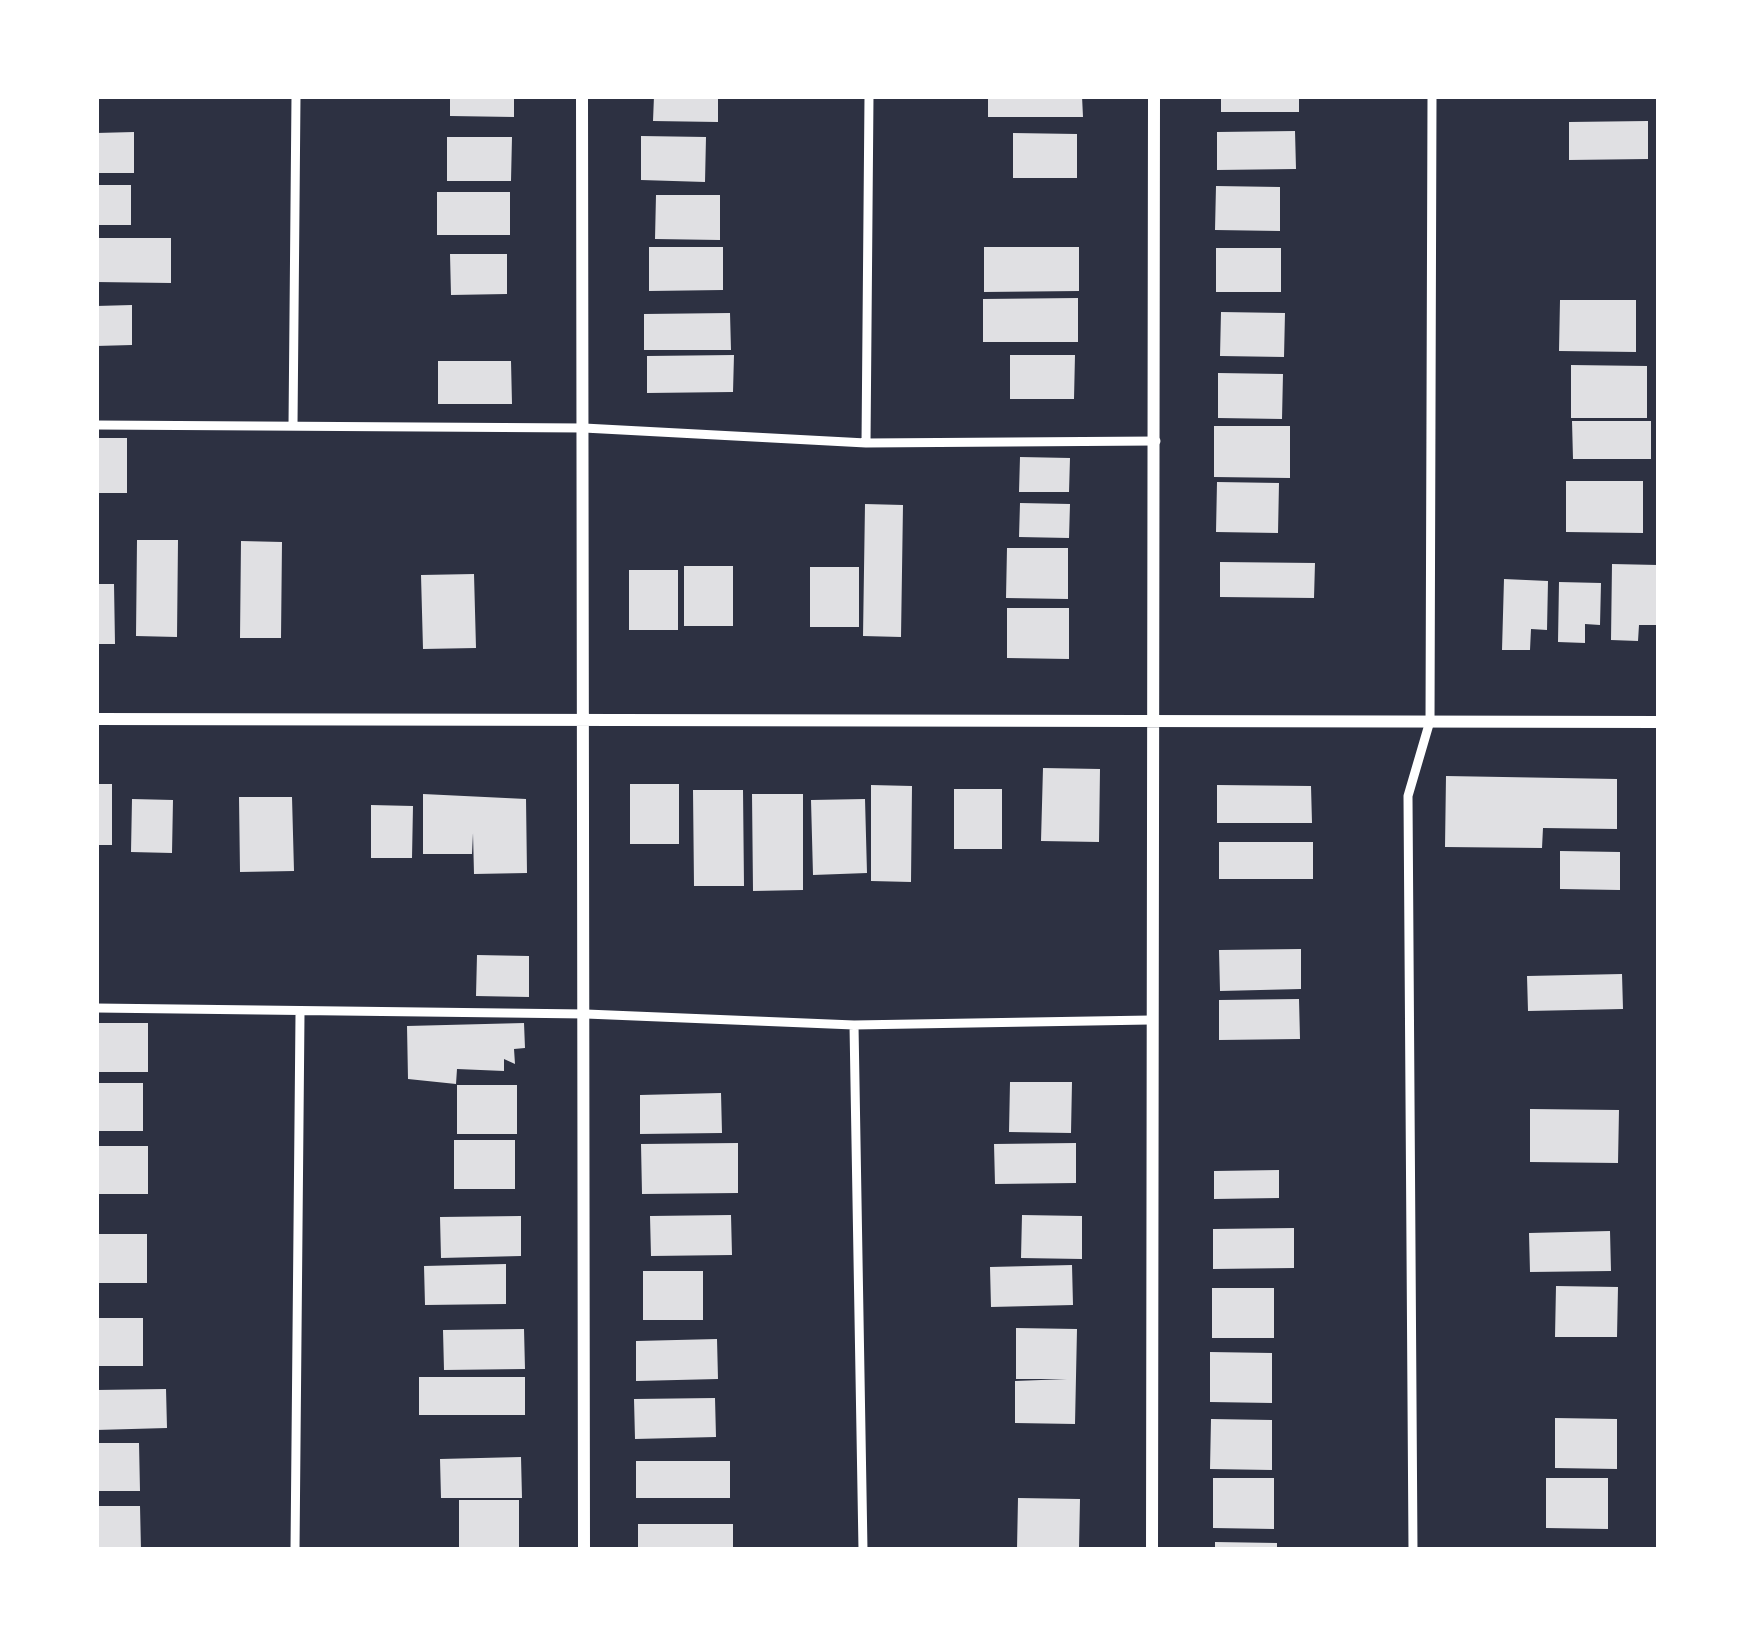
<!DOCTYPE html>
<html>
<head>
<meta charset="utf-8">
<style>
	body { margin:0 }
	#map { position:relative; width:1755px; height:1646px; overflow:hidden; background:#2d3142; font-family:Overpass,sans-serif }
	canvas { display:block }
	.frame { position:absolute; inset:0; border:99px solid #fff; pointer-events:none }
</style>
</head>
<body>
<div id="map">
<canvas width="1755" height="1646"></canvas>
<div class="frame"></div>
</div>
<script>
const g = document.querySelector('canvas').getContext('2d');
g.lineJoin = 'round';
function fill(path, color) { g.fillStyle = color; g.fill(path, 'evenodd'); }
function strokePath(path, color, width, dash) { g.strokeStyle = color; g.lineWidth = width; g.lineCap = dash ? 'butt' : 'round'; g.setLineDash(dash || []); g.stroke(path); }
fill(new Path2D(`
	M450,96h64v21l-64,-1z
	M654,96h64v26l-65,-1z
	M988,96h94l1,21h-95z
	M1221,96h78v16h-78z
	M1648,121v38l-79,1v-38z
	M1295,131l1,38 -79,1v-38z
	M134,132v41h-38v-40z
	M1013,133l64,1v44h-64z
	M641,136l65,1 -1,45 -64,-2z
	M447,137h65l-1,44h-64z
	M96,185h35v40h-35z
	M1216,186l64,1v44l-65,-1z
	M437,192h73v43h-73z
	M656,195h64v45l-65,-1z
	M96,238h75v45l-75,-1z
	M649,247h74v43l-74,1z
	M984,247h95v44l-95,1z
	M1216,248h65v44h-65z
	M450,254h57v40l-56,1z
	M1078,298v44h-95v-43z
	M1560,300h76v52l-77,-1z
	M132,305v40l-36,1v-40z
	M1221,312l64,1 -1,44 -64,-1z
	M730,313l1,37h-87v-36z
	M734,355l-1,37 -86,1v-37z
	M1010,355h65l-1,44h-64z
	M438,361h73l1,43h-74z
	M1571,365l76,1v52h-76z
	M1218,373l65,1 -1,45 -64,-1z
	M1572,421h79v38h-78z
	M1214,426h76v52l-76,-1z
	M96,438h31v55h-31z
	M1020,457l50,1 -1,34h-50z
	M1566,481h77v52l-77,-1z
	M1217,482l62,1 -1,50 -62,-1z
	M1020,503l50,1 -1,34 -50,-1z
	M865,504l38,1 -2,132 -38,-1z
	M137,540h41l-1,97 -41,-1z
	M241,541l41,1 -1,96h-41z
	M1007,548h61v51l-62,-1z
	M1220,562l95,1 -1,35 -94,-1z
	M1612,564l46,1 -1,60h-18l-1,16 -27,-1z
	M684,566h49v60h-49z
	M810,567h49v60h-49z
	M629,570h49v60h-49z
	M474,574l2,74 -53,1 -2,-74z
	M1504,579l44,2 -1,49 -16,-1 -1,21h-28z
	M1559,582l42,1 -1,42 -15,-1v19l-27,-1z
	M96,584h18l1,60h-19z
	M1007,608h62v51l-62,-1z
	M1043,768l57,1 -1,73 -58,-1z
	M1446,776l171,3v50l-74,-1 -1,20 -97,-1z
	M96,784h16v61h-16z
	M630,784h49v60h-49z
	M871,785l41,1 -1,96 -40,-1z
	M1217,785l94,1 1,37h-95z
	M954,789h48v60h-48z
	M693,790h50l1,96h-50z
	M423,794l103,5 1,74 -53,1 -1,-41 -1,21h-49z
	M752,794h51v96l-50,1z
	M239,797h53l2,74 -54,1z
	M132,799l41,1 -1,53 -41,-1z
	M865,799l2,74 -54,2 -2,-75z
	M371,805l42,1 -1,52h-41z
	M1219,842h94v37h-94z
	M1560,851l60,1v38l-60,-1z
	M1301,949v40l-81,2 -1,-41z
	M477,955l52,1v41l-53,-1z
	M1622,974l1,35 -95,2 -1,-35z
	M1299,999l1,40 -81,1v-40z
	M96,1023h52v49h-52z
	M524,1023l1,25 -11,1 1,15 -11,-5v12l-47,-2 -1,15 -48,-5 -1,-53z
	M1010,1082h62l-1,51 -62,-1z
	M96,1083h47v48h-47z
	M457,1085h60v49h-60z
	M721,1093l1,40 -82,1v-39z
	M1530,1109l89,1 -1,53 -88,-1z
	M454,1140h61v49h-61z
	M738,1143v50l-96,1 -1,-50z
	M1076,1143v40l-81,1 -1,-40z
	M96,1146h52v48h-52z
	M1279,1170v28l-65,1v-28z
	M731,1215l1,40 -81,1 -1,-40z
	M1022,1215l60,1v43l-61,-1z
	M521,1216v40l-80,2 -1,-41z
	M1294,1228v40l-81,1v-40z
	M1610,1231l1,40 -81,1 -1,-39z
	M96,1234h51v49h-51z
	M506,1264v40l-81,1 -1,-39z
	M1072,1265l1,40 -82,2 -1,-40z
	M643,1271h60v49h-60z
	M1556,1286l62,1 -1,50h-62z
	M1212,1288h62v50h-62z
	M96,1318h47v48h-47z
	M1016,1328l61,1 -2,95 -60,-1v-42l52,-2h-51z
	M524,1329l1,40 -81,1 -1,-40z
	M717,1339l1,40 -82,2v-40z
	M1210,1352l62,1v50l-62,-1z
	M419,1377h106v38h-106z
	M166,1389l1,39 -71,2v-40z
	M715,1398l1,39 -81,2 -1,-40z
	M1555,1418l62,1v50l-62,-1z
	M1211,1419l61,1v50l-62,-1z
	M96,1443h43l1,48h-44z
	M521,1457l1,41h-81l-1,-39z
	M636,1461h94v37h-94z
	M1213,1478h61v51l-61,-1z
	M1546,1478h62v51l-62,-1z
	M1018,1498l62,1 -1,50h-62z
	M459,1500h60v49h-60z
	M96,1506h44l1,44h-45z
	M638,1524h95v26h-95z
	M1215,1542l62,1v7h-62z`), '#e0e0e3');
strokePath(new Path2D(`
	M96,425l488,3 282,15 290,-2
	M293,425l3,-329
	M866,443l3,-347
	M96,1008l490,6 268,11 296,-5
	M854,1025l9,525
	M295,1550l5,-536
	M1413,1550l-5,-754 22,-75 2,-625`), '#fff', 9);
strokePath(new Path2D(`
	M582,96l2,1454
	M96,719l1563,3
	M1152,1550l2,-1454`), '#fff', 12);
</script>
</body>
</html>
